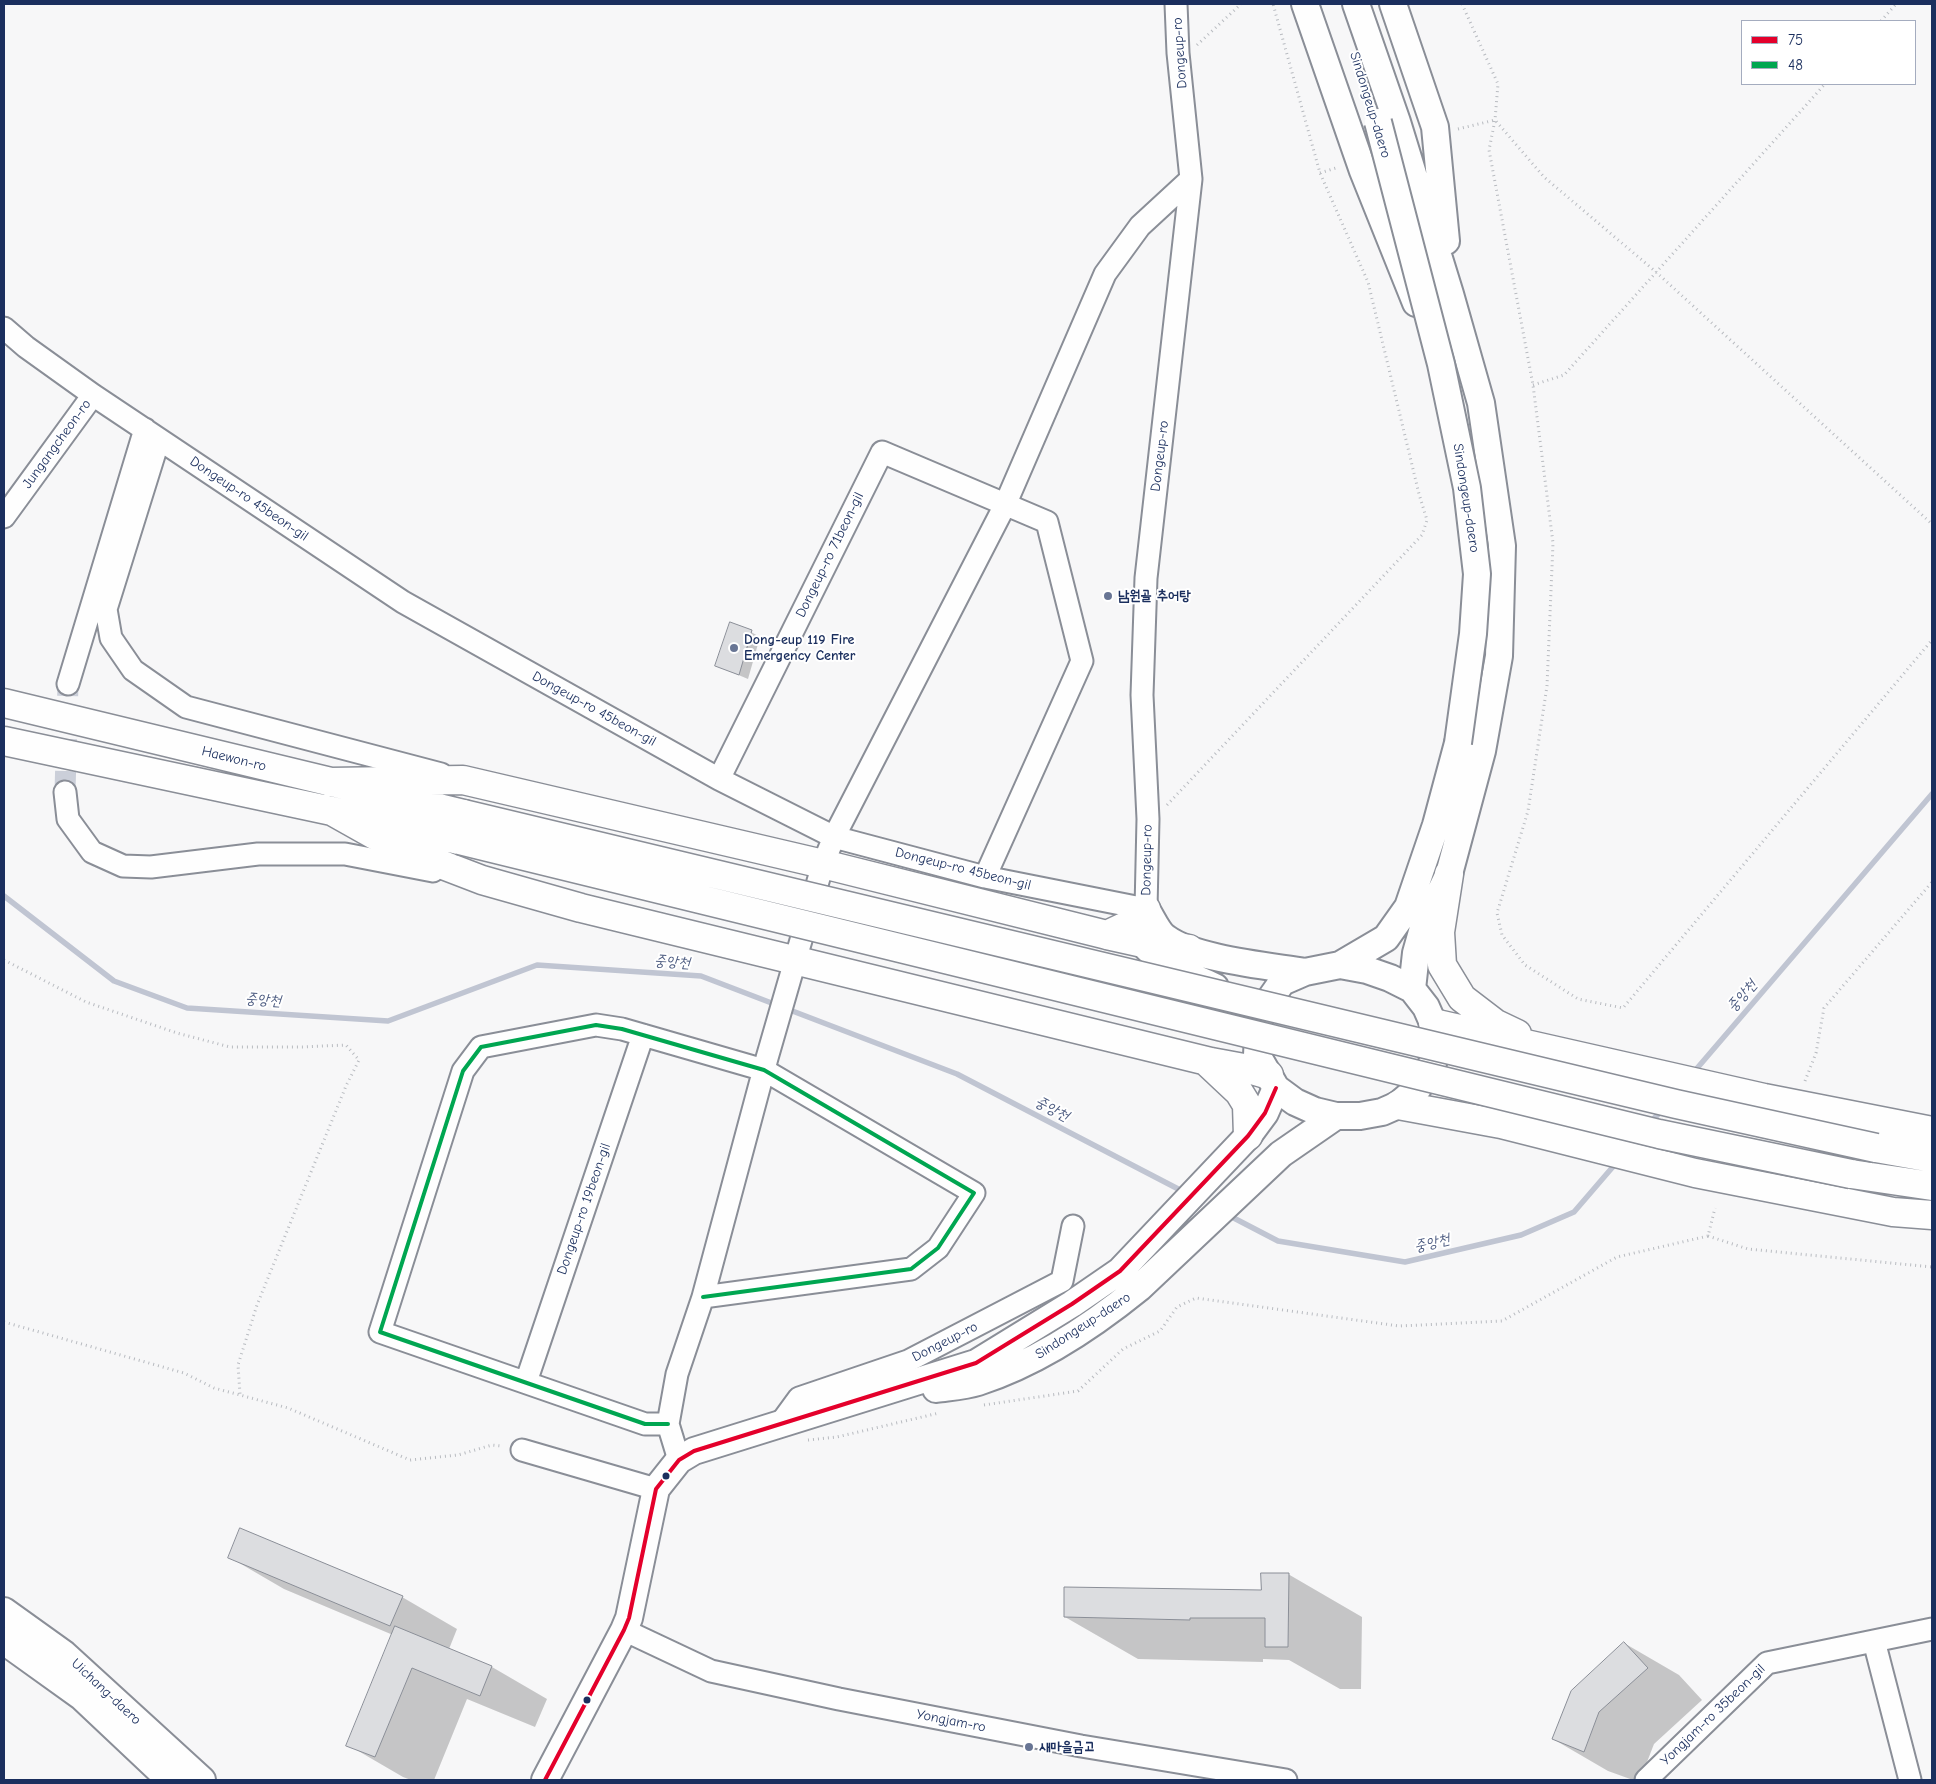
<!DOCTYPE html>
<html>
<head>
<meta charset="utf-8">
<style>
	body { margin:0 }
	#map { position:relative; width:1936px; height:1784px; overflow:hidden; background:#f7f7f8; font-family:"Comic Neue",sans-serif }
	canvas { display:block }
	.frame { position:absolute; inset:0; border:5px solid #1b2f5e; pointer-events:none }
	.legend { position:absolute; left:1741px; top:20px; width:175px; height:65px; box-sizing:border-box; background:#fff; border:1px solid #a4acbf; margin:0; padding:6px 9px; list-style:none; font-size:15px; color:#1b2f5e }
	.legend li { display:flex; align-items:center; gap:10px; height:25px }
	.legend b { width:25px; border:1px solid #a4acbf }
</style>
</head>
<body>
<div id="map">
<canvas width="1936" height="1784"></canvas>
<div class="frame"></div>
<ul class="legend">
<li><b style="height:6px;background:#e4002b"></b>75</li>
<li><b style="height:6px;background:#00a651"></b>48</li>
</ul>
</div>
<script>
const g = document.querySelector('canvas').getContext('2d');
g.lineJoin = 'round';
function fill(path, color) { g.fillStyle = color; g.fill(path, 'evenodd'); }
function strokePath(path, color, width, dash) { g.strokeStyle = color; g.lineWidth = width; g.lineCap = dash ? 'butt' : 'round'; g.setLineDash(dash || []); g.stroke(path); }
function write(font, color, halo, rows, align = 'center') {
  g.font = font + ' "Comic Neue","Poor Story",sans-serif'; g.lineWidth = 4; g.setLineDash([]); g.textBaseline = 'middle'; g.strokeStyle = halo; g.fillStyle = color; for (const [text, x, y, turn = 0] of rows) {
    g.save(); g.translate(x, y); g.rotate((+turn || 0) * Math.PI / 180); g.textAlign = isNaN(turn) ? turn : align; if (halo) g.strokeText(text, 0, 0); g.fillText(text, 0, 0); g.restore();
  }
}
fill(new Path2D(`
	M751,632l9,5 -12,42 -31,-13z
	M229,1557l173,40 55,32 -8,20 43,18 55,32 -12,28 -68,-28 -33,81h-23l-8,-3 -55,-32 45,-110 -109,-46z
	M1288,1574l74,43 -1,72h-21l-51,-29 -26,-1v3l-125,-3 -73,-42 197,-26z
	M1624,1643l55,32 23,25 -48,44 -14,36h-7l-25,-9 -55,-32z`), '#0003');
strokePath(new Path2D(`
	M4,896l110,85 73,27 201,13 149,-56 164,11 256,98 227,118
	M1693,1073l239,-279
	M1649,1124l14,-15
	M1228,1215l50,26 127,21 116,-27 53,-23 43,-50`), '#c0c5d2', 5.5);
const building = new Path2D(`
	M730,622l22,8 -13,45 -24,-9z
	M240,1528l163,68 -13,30 -162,-68z
	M1261,1573h28l-1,74h-23v-29h-75v2l-126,-3v-30l197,3z
	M395,1626l97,40 -12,30 -68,-28 -37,89 -29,-11z
	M1624,1642l24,26 -49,44 -15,40 -32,-13 19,-48z`);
fill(building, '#dcdde0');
strokePath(building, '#8a8e97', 1);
strokePath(new Path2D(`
	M65,792l3,-108`), '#cbcfd9', 21, [21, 11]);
const minor = new Path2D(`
	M4,328l22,19 67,48 310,207 316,177 115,58 151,40 161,32 2,-90 -6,-124 4,-117 45,-399 -13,-126 -2,-49
	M159,439l-53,170 5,29 22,32 53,37 255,67
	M4,517l89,-122
	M68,684l77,-255
	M719,779l163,-327 165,70 35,139 -97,216
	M65,792l3,27 24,33 31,14 28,1 107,-13h87l88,17
	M526,1382l117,-347
	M668,1424h-23l-265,-92 83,-261 18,-24 115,-22 26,4 142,41 210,123 -36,55 -27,21 -208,28
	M780,1424l19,-26 109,-37 154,-80 11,-55
	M522,1450l134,39
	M679,1460l-11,-36 9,-50 26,-77 64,-239 56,-194 11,-27 171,-332 100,-231 35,-48 51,-47
	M624,1630l87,41 128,28 242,47 205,34
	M1874,1641l36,139
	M1646,1780l121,-117 165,-34`);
const major = new Path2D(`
	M1305,4l58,167 53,132
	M1356,4l41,118 53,172 31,109 21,143 -3,110 -17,95 -33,123 -26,54 -7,25 -4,36
	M1393,4l42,123 11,114
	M1340,965l27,5 23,8 22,11 14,18 7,16 1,37 -16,28 -20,17 -16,7 -22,4h-24l-21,-5 -20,-9 -19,-14 -19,-33 2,-40 23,-33 23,-10 35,-7 46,-27 22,-31 28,-82 22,-82
	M1215,987c-24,-11 -55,-22 -72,-44l3,-34c6,9 12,24 20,29 28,21 103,28 139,34
	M936,1389c14,-2 29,-3 42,-7 59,-19 113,-55 161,-94l142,-134 55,-38
	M4,1611l60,43 138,126
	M4,1641l78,56 88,83
	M545,1780l79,-150 5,-12 27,-129 23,-29 15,-9 282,-88 96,-59 48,-33 128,-135 17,-23 11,-25`);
const highway = new Path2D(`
	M4,703l460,111
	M4,741l328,70 127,29
	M330,782l133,-2 360,84 284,71 36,8 46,6
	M332,811l64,36 86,33 99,28 630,154 38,7 20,6
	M1449,874l-9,58 2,33 20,33 34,26 21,10
	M1107,935l19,-9 20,-17
	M1433,1023l331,75 168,33
	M1206,1061l33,31 8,13 1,31
	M1398,1105l103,19 194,49 198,39 39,3
	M1876,1148l56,10
	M1851,1174l81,12`);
strokePath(minor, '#8a8e97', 25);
strokePath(major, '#8a8e97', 30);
strokePath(highway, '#8a8e97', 31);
strokePath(new Path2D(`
	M1462,4l36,80 -3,36 -6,30 44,235 20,158 -6,143 -19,125 -31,102 5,22 23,30 53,34 45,9 309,-368
	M1881,21l15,-17
	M1197,45l44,-41
	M1458,129l37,-9 49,57 112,95 276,252
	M1320,173l19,-6
	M1533,385l31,-10 261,-291
	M1167,805l255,-270 5,-15 -8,-26 -51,-212 -48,-109 -47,-169
	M4,960l82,42 91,31 53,14h72l44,-2 13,15 -13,26 -89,219 -19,60 2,29
	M1805,1081l11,-28 8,-45 108,-126
	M1708,1236l40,13 184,18
	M4,1322l180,51 30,15 74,20 122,52 48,-5 34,-10 10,1
	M984,1405l94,-14 45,-42 37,-18 17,-24 19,-9 203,28 103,-5 115,-64 91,-21 7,-28
	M808,1440l29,-3 102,-24`), '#b8bbc0', 3, [1, 4]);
strokePath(minor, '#fefefe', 21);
strokePath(major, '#fefefe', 26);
strokePath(highway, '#fefefe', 28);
const majorBridge = new Path2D(`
	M1378,122l63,242 26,124 10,86 -4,60 -15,109`);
const highwayBridge = new Path2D(`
	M464,814l1212,290 200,44
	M459,840l1200,294 192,40`);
strokePath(majorBridge, '#8a8e97', 30, []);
strokePath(highwayBridge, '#8a8e97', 31, []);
strokePath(majorBridge, '#fefefe', 26);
strokePath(highwayBridge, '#fefefe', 28);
strokePath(new Path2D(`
	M545,1780l79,-150 5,-12 27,-129 23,-29 15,-9 282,-88 96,-59 48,-33 128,-135 17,-23 11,-25`), '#e4002b', 4);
strokePath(new Path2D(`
	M668,1424h-23l-265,-92 83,-261 18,-24 115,-22 26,4 142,41 210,123 -36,55 -27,21 -208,28`), '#00a651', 4);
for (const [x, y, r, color] of [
	[1108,596,5,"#687594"],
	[734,648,5,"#687594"],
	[666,1476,4.5,"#1b2f5e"],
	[587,1700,4.5,"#1b2f5e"],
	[1029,1747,5,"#687594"]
]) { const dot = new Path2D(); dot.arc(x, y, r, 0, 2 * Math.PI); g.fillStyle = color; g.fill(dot); strokePath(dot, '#fff', 2); }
write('14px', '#1b2f5e', '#fff', [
	["Dongeup-ro",1180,53,-94],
	["Sindongeup-daero",1370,105,73],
	["Jungangcheon-ro",57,444,-54],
	["Dongeup-ro",1160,456,-83],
	["Sindongeup-daero",1466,498,81],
	["Dongeup-ro 45beon-gil",249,499,34],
	["Dongeup-ro 71beon-gil",830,555,-64],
	["Dongeup-ro 45beon-gil",594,709,29],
	["Haewon-ro",234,759,14],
	["Dongeup-ro",1147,860,-89],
	["Dongeup-ro 45beon-gil",963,869,14],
	["Dongeup-ro 19beon-gil",584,1209,-71],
	["Sindongeup-daero",1083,1326,-33],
	["Dongeup-ro",945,1342,-27],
	["Uichang-daero",106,1692,43],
	["Yongjam-ro 35beon-gil",1713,1715,-44],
	["Yongjam-ro",951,1721,11]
]);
write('bold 14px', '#1b2f5e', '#fff', [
	["남원골 추어탕",1118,596],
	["Dong-eup 119 Fire",744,640],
	["Emergency Center",744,656],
	["새마을금고",1039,1747]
], 'left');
write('italic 15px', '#4d5c81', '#fff', [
	["중앙천",672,962,4],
	["중앙천",1742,996,-49],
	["중앙천",263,1000,4],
	["중앙천",1052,1109,28],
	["중앙천",1432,1243,-13]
]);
</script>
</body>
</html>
